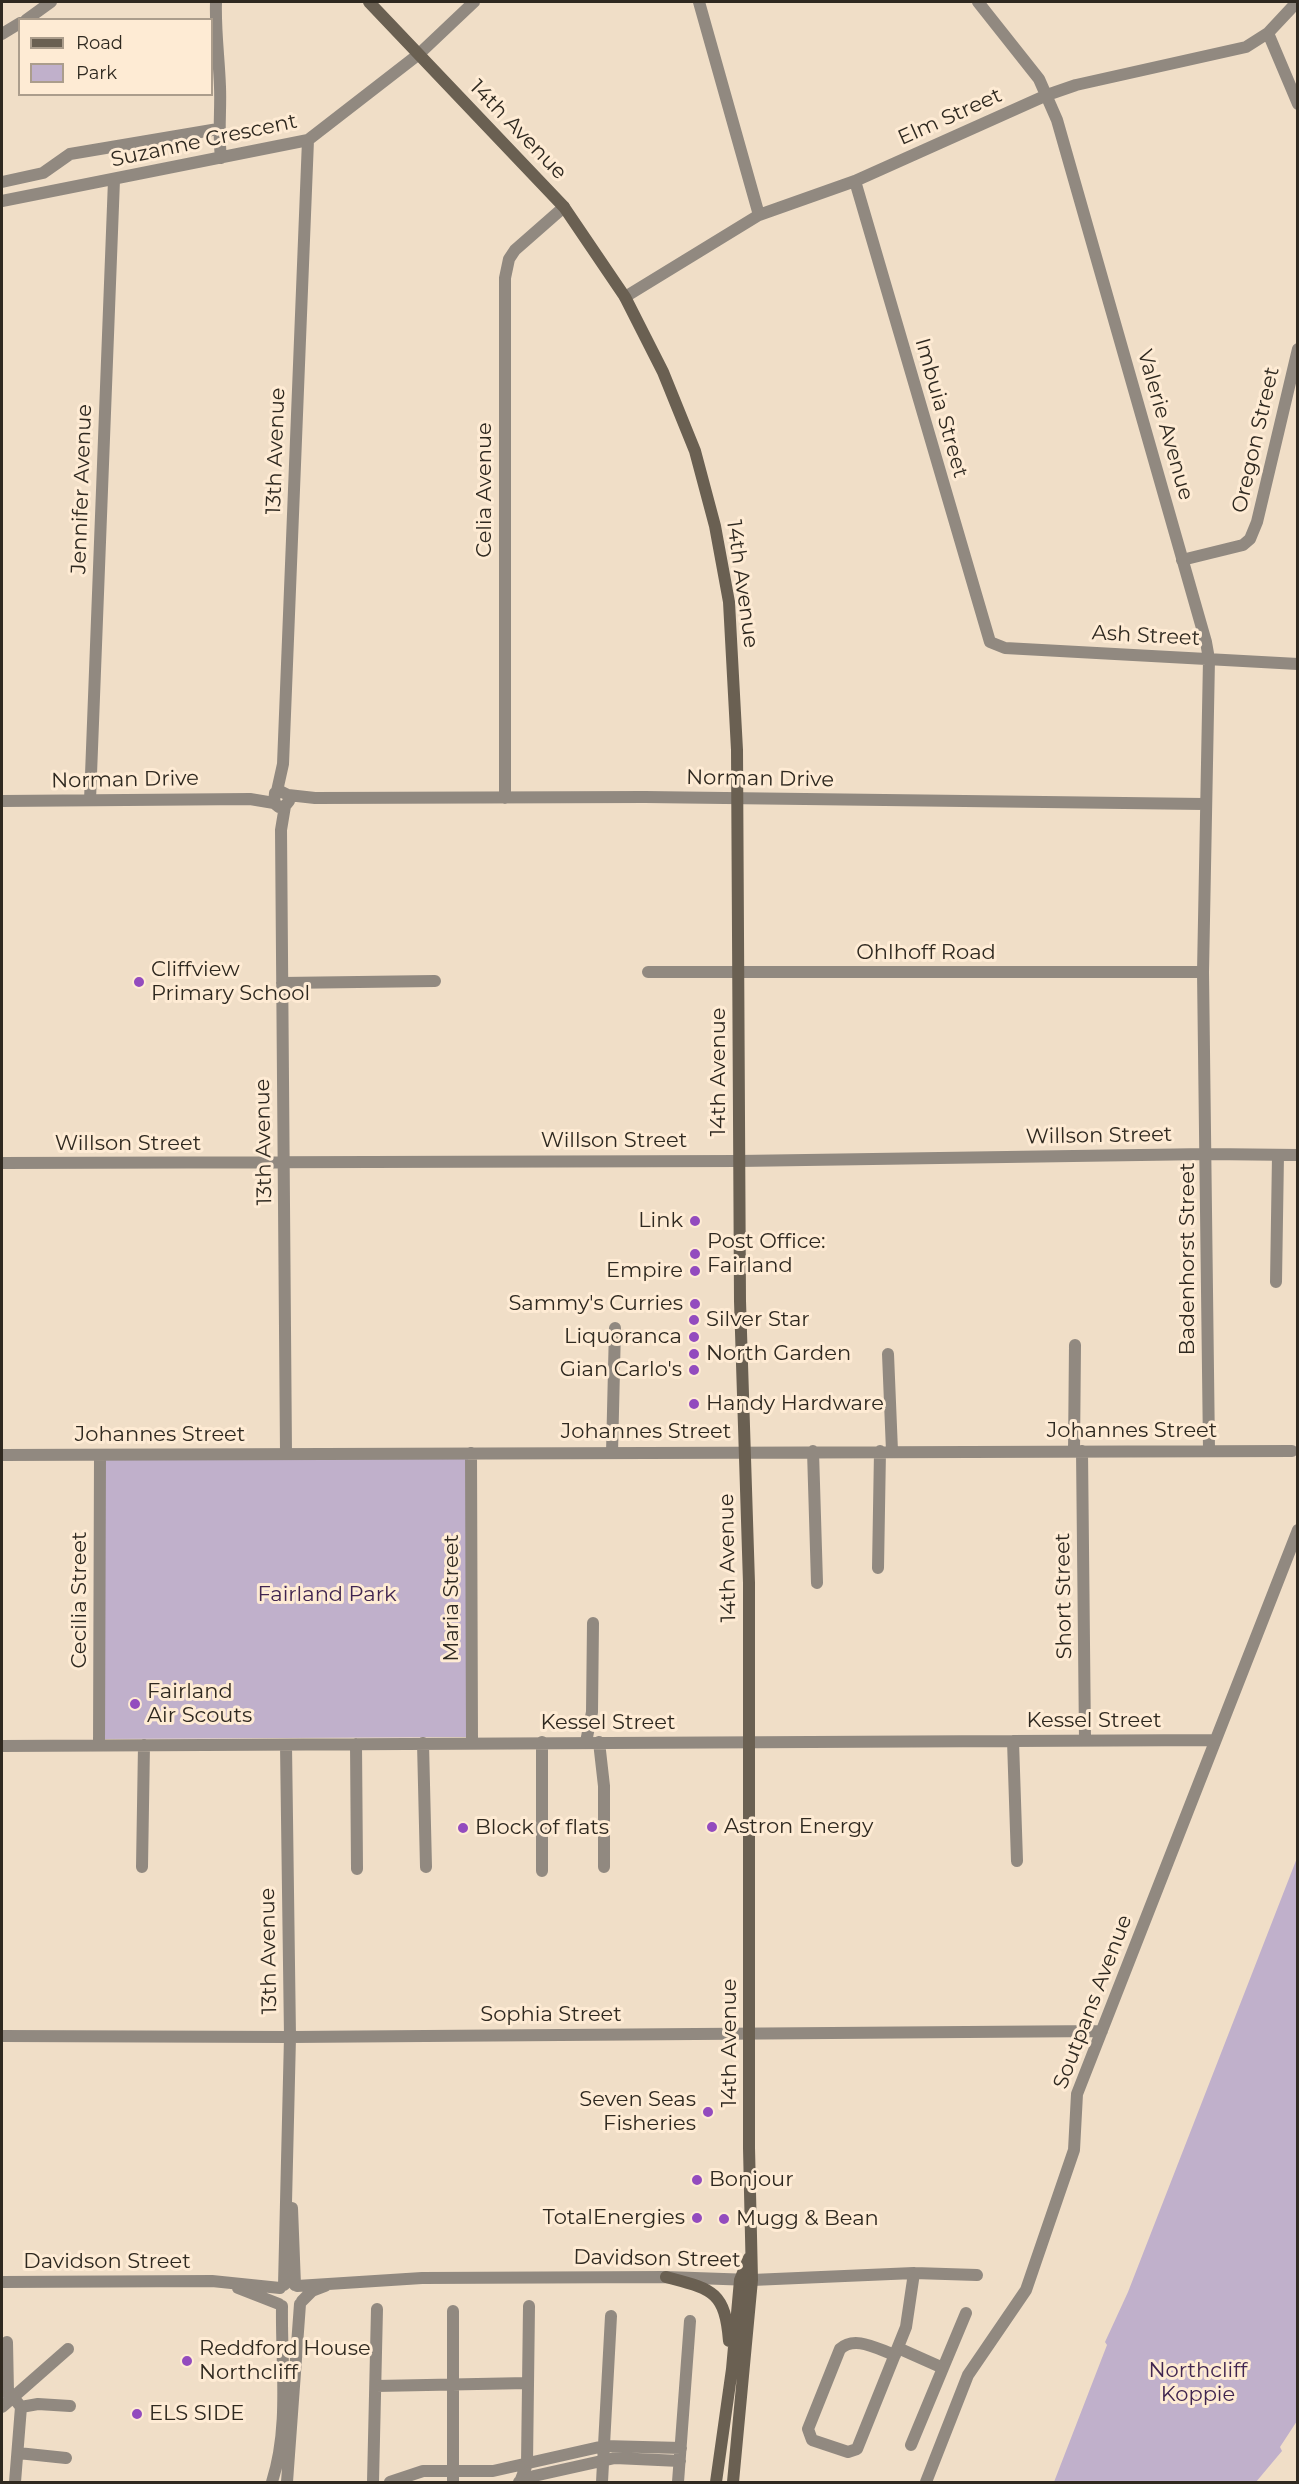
<!DOCTYPE html>
<html>
<head>
<meta charset="utf-8">
<style>
	body { margin:0 }
	#map { position:relative; width:1299px; height:2484px; overflow:hidden; background:#f0dec7; font-family:Montserrat,sans-serif }
	canvas { display:block }
	.frame { position:absolute; inset:0; border:3px solid #2f2920; pointer-events:none }
	.legend { position:absolute; left:18px; top:18px; width:195px; height:78px; box-sizing:border-box; background:#feebd4; border:2px solid #ab9d8c; margin:0; padding:8px 10px; list-style:none; font-size:18px; color:#2f2920 }
	.legend li { display:flex; align-items:center; gap:12px; height:30px }
	.legend b { width:30px; border:2px solid #ab9d8c }
</style>
</head>
<body>
<div id="map">
<canvas width="1299" height="2484"></canvas>
<div class="frame"></div>
<ul class="legend">
<li><b style="height:8px;background:#6a6052"></b>Road</li>
<li><b style="height:16px;background:#c0b0cb"></b>Park</li>
</ul>
</div>
<script>
const g = document.querySelector('canvas').getContext('2d');
g.lineJoin = 'round';
function fill(path, color) { g.fillStyle = color; g.fill(path, 'evenodd'); }
function strokePath(path, color, width, dash) { g.strokeStyle = color; g.lineWidth = width; g.lineCap = dash ? 'butt' : 'round'; g.setLineDash(dash || []); g.stroke(path); }
function write(font, color, halo, rows, align = 'center') {
  g.font = font + ' Montserrat,sans-serif'; g.lineWidth = 6; g.setLineDash([]); g.textBaseline = 'middle'; g.strokeStyle = halo; g.fillStyle = color; for (const [text, x, y, turn = 0] of rows) {
    g.save(); g.translate(x, y); g.rotate((+turn || 0) * Math.PI / 180); g.textAlign = isNaN(turn) ? turn : align; if (halo) g.strokeText(text, 0, 0); g.fillText(text, 0, 0); g.restore();
  }
}
fill(new Path2D(`
	M468,1452l2,285 -370,2 4,-285z
	M1297,1858v563l-17,26 2,4 -26,31h-202l53,-137 -2,-3 23,-50z`), '#c0b0cb');
strokePath(new Path2D(`
	M216,2c-1,28 3,56 4,85 1,24 -2,45 1,71
	M699,2l60,213
	M978,2l61,77 18,41 149,522 3,17 -6,313 6,478
	M26,20l25,-18
	M1268,33l30,71
	M2,34l18,-11
	M855,181l135,461 15,6 293,16
	M2,182l41,-9 27,-19 148,-25
	M2,201l306,-61 111,-86 55,-52
	M625,297l134,-82 96,-34 192,-86 29,-10 170,-38 22,-14 29,-31
	M1182,560l61,-15 7,-6 7,-17 41,-173
	M277,791l6,-27 25,-624
	M288,795l1,6 -4,5 -6,1 -5,-4 1,-10 5,-2 8,4 27,3 330,-1 559,7
	M505,798v-520l4,-19 6,-9 49,-43
	M90,800l24,-620
	M2,801l248,-2 24,4
	M285,806l-4,24 5,624
	M648,972h555
	M282,983l153,-2
	M2,1163l737,-2 468,-7 91,1
	M1276,1282l2,-127
	M888,1354l4,97
	M813,1451l4,132
	M1074,1451l1,-106
	M1082,1451l3,289
	M471,1453l1,289
	M612,1453l3,-125
	M2,1455l1290,-4
	M878,1568l2,-117
	M1013,1741l4,120
	M586,1742l6,-30 1,-89
	M599,1742l5,44v81
	M423,1743l3,124
	M356,1744l1,125
	M99,1745l1,-290
	M2,1746l1213,-6
	M142,1867l2,-122
	M542,1871v-129
	M2,2036l288,1 812,-6
	M292,2208l3,77
	M2,2282l210,-1 68,7
	M284,2285l6,-248 -4,-292
	M297,2286l125,-8 244,-1 86,3 162,-7 63,2
	M238,2288l41,16
	M302,2301l10,-10 13,-5
	M453,2311v171
	M7,2342l1,50
	M898,2348l45,20 -32,77
	M895,2355c-18,-6 -40,-20 -55,-6l-32,80 4,11 36,12 9,-3 49,-122 8,-54
	M943,2368l23,-55
	M376,2386l152,-3
	M2,2390l11,7 8,10 -6,75
	M2,2407l66,-58
	M21,2407l17,-3 32,2
	M18,2453l48,5
	M272,2482c18,-56 9,-117 10,-176
	M287,2482l13,-178
	M373,2482l4,-173
	M390,2482l33,-11h70l111,-25 77,2
	M519,2482l15,-6 81,-18 65,3
	M520,2482l7,-18 2,-158
	M602,2482l9,-166
	M678,2482l12,-161
	M926,2482l42,-107 58,-85 48,-140 3,-56 221,-564`), '#918980', 12);
strokePath(new Path2D(`
	M369,2l195,205 61,90 38,75 32,79 20,75 14,76 8,148 3,551 9,282v565l3,132 -19,202
	M666,2277c45,12 59,13 63,64
	M716,2482l16,-113 8,-89 9,-22`), '#6a6052', 12);
for (const [x, y, r, color] of [
	[139,982,6,"#934bbe"],
	[695,1221,6,"#934bbe"],
	[695,1254,6,"#934bbe"],
	[695,1271,6,"#934bbe"],
	[695,1304,6,"#934bbe"],
	[694,1320,6,"#934bbe"],
	[694,1337,6,"#934bbe"],
	[694,1354,6,"#934bbe"],
	[694,1370,6,"#934bbe"],
	[694,1404,6,"#934bbe"],
	[135,1704,6,"#934bbe"],
	[712,1827,6,"#934bbe"],
	[463,1828,6,"#934bbe"],
	[708,2112,6,"#934bbe"],
	[697,2180,6,"#934bbe"],
	[697,2218,6,"#934bbe"],
	[724,2219,6,"#934bbe"],
	[187,2361,6,"#934bbe"],
	[137,2414,6,"#934bbe"]
]) { const dot = new Path2D(); dot.arc(x, y, r, 0, 2 * Math.PI); g.fillStyle = color; g.fill(dot); strokePath(dot, '#feebd4', 2); }
write('21px', '#2f2920', '#feebd4', [
	["Elm Street",950,117,-24],
	["14th Avenue",518,130,46],
	["Suzanne Crescent",204,141,-12],
	["Imbuia Street",941,408,74],
	["Valerie Avenue",1165,425,74],
	["Oregon Street",1256,440,-77],
	["13th Avenue",276,451,-88],
	["Jennifer Avenue",82,489,-88],
	["Celia Avenue",485,490,-90],
	["14th Avenue",742,584,82],
	["Ash Street",1146,636,3],
	["Norman Drive",760,779,1],
	["Norman Drive",125,780,-1],
	["Ohlhoff Road",926,953],
	["14th Avenue",719,1072,-90],
	["Willson Street",1099,1136,-1],
	["Willson Street",614,1141],
	["13th Avenue",264,1142,-91],
	["Willson Street",128,1144],
	["Badenhorst Street",1188,1259,-90],
	["Johannes Street",1132,1431],
	["Johannes Street",646,1432],
	["Johannes Street",160,1435],
	["14th Avenue",728,1558,-91],
	["Short Street",1064,1596,-91],
	["Maria Street",452,1598,-90],
	["Cecilia Street",80,1600,-90],
	["Kessel Street",1094,1721],
	["Kessel Street",608,1723],
	["13th Avenue",269,1951,-91],
	["Soutpans Avenue",1093,2002,-69],
	["Sophia Street",551,2015],
	["14th Avenue",730,2043,-90],
	["Davidson Street",657,2259,1],
	["Davidson Street",107,2262]
]);
write('21px', '#2f2920', '#feebd4', [
	["Cliffview",151,970],
	["Primary School",151,994],
	["Link",683,1221,"right"],
	["Post Office:",707,1242],
	["Fairland",707,1266],
	["Empire",683,1271,"right"],
	["Sammy's Curries",683,1304,"right"],
	["Silver Star",706,1320],
	["Liquoranca",682,1337,"right"],
	["North Garden",706,1354],
	["Gian Carlo's",682,1370,"right"],
	["Handy Hardware",706,1404],
	["Fairland",147,1692],
	["Air Scouts",147,1716],
	["Astron Energy",724,1827],
	["Block of flats",475,1828],
	["Seven Seas",696,2100,"right"],
	["Fisheries",696,2124,"right"],
	["Bonjour",709,2180],
	["TotalEnergies",685,2218,"right"],
	["Mugg & Bean",736,2219],
	["Reddford House",199,2349],
	["Northcliff",199,2373],
	["ELS SIDE",149,2414]
], 'left');
write('21px', '#402550', '#feebd4', [
	["Fairland Park",327,1595],
	["Northcliff",1198,2371],
	["Koppie",1198,2395]
]);
</script>
</body>
</html>
